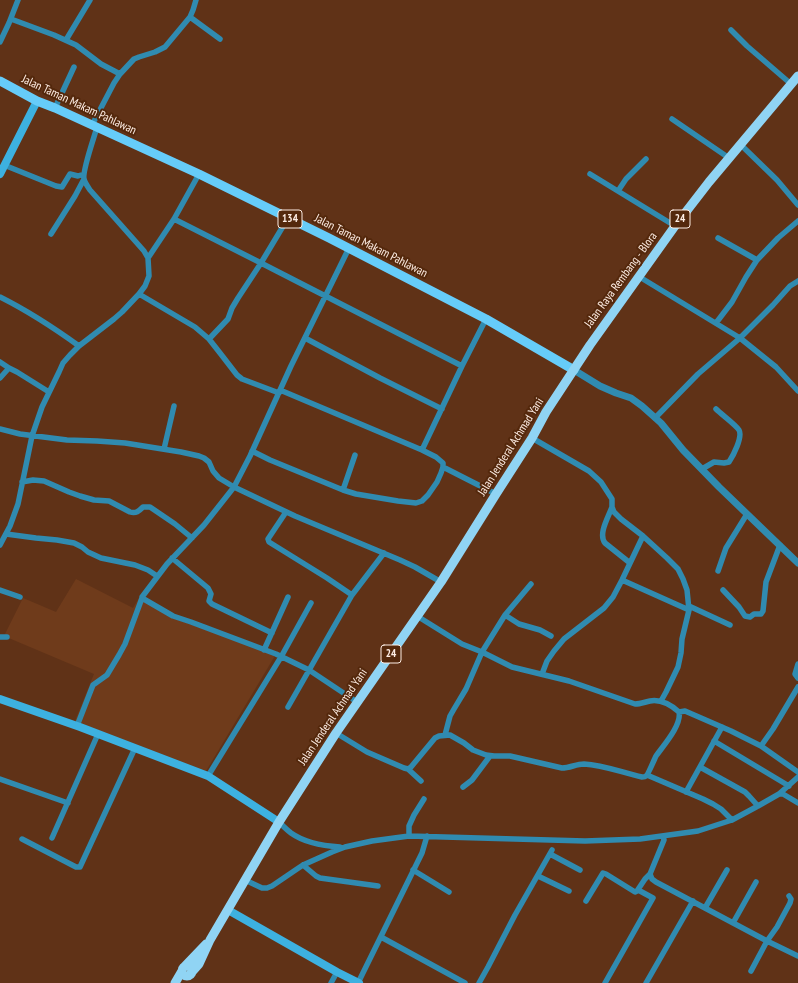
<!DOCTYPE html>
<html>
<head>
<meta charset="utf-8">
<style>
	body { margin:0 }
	canvas { display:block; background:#603217 }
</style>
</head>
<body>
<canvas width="798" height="983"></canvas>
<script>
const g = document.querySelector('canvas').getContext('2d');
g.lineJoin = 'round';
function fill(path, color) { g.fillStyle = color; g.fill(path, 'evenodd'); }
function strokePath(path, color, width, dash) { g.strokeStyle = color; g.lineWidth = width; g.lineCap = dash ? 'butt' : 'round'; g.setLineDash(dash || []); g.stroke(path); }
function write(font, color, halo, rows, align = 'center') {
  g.font = font + ' "PT Sans Narrow",sans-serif'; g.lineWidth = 4; g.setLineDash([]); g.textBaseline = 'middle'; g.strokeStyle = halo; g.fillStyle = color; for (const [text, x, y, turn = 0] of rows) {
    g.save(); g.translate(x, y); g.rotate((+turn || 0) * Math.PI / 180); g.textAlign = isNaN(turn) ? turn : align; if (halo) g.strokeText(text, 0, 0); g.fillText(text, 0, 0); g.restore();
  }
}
fill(new Path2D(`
	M76,579l57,29 6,-10 33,20 104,36 -70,117 -131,-50 19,-47 -90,-38 19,-38 33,14z`), '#6f3b1b');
strokePath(new Path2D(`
	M190,17l30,22
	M11,19l43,16 22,10 25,19 19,10
	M731,30l16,16 44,38
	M66,40l24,-40
	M0,42l9,-19 9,-23
	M55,108l19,-41
	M672,119l57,39
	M92,125l22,-42 6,-9 14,-15 5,-2 16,-5 10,-5 25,-30 3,-7 3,-10
	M740,144l37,36 21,25
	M4,165l52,21 6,1 8,-13 8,2 6,-2
	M590,174l85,52
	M618,191l8,-12 20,-20
	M174,219l87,44 27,-45
	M51,234l24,-38 9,-17
	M718,238l39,22
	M349,248l-58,118 -41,90 -16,31 -30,38 -37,39 -25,33v1l31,18 18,6 85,32 33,16 48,32
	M148,258l26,-39 25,-45
	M638,276l102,62 36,29 22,24
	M139,294l56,33 14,12 11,14 17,22 5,4 37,14
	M0,297c28,14 54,31 79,49
	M716,323l16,-21 14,-25 11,-17 21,-22 20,-17
	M305,338l75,40 62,31
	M209,339l19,-20 4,-11 6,-10 23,-35 201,103
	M0,362l9,6
	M0,378l9,-10 8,4 32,20
	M655,418l43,-44 42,-36 33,-33 17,-19 8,-5
	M0,429l20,5 47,6 30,1 28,2 56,9 18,4 5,2 5,4 4,9 6,7 15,9 61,29 105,44 15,7 26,15
	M532,438l57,33 12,11 11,17v8l2,5 7,7 22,17 24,22 11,11 5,10 4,11 2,20 -7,29 -1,14 -3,14 -12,25 -5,9
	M164,449l10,-43
	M422,450l40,-84 24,-47
	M252,451l18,9 73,30 13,4 42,7 18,2 6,-2 6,-6 9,-13 4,-9 2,-6v-4l-7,-6 -14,-7 -142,-60
	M443,467l53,27
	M702,469l12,-7 10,1 5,-1c4,-6 14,-25 10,-32 -3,-5 -18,-16 -23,-21
	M22,482l11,-2 11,1 25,11 11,4 14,4 15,1 21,11c6,2 9,-1 13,-5h7l25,17 17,14
	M343,490l12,-35
	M612,507c-4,11 -14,27 -7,36l25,20
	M286,512l-18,27 1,3 58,36 25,17
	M6,534l30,4 21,2 17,3 8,4 6,5 13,6 34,7 13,5 9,6
	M0,545l10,-19 8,-22 14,-68 10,-29 17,-35 4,-9 7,-8 9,-9 35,-27 8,-7 17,-18 6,-8 4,-10 -1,-18 -4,-7 -54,-61c-2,-3 -5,-7 -6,-11 -2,-8 10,-41 13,-52
	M172,558l36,30 3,6 -2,7 3,3 60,29
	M718,571l8,-23 21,-34
	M622,580l67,30
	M0,590l20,7
	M723,590l16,17 6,9 5,1 4,-3h7l2,-3 3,-29 14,-37
	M689,606l41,19
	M505,615l14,9 21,6 11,6
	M0,637h7
	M264,650l24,-53
	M798,664l-3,10 3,4
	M542,674l5,-13 7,-10 10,-12 40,-31 9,-11 9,-17 21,-44
	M288,707l64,-112 32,-42
	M679,712l6,-1 46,20 30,15 37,26
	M77,726l16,-41 14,-10 12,-20 6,-11 17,-46
	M336,733l31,19 37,16 4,1 3,-2 24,-29 4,-2 11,-1 14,8 9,7 13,5 8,1h16l52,12c8,0 14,-4 22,-4 20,1 39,9 58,13 2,0 3,0 4,-1 2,-1 8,-16 10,-20 7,-10 26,-31 23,-44 -8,-7 -18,-13 -29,-11 -5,1 -10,3 -15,3l-66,-23 -57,-14 -30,-15 -20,-8 -45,-28
	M445,735l5,-19 4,-7 12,-20 16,-37 23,-37 26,-31
	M714,741l75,45
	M761,746l12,-17 25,-42
	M700,767l45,25 4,4 9,10
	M408,769l13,12
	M647,775l56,24 10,5 8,5 11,11
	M208,776l73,-119 30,-54
	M0,779l68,24
	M463,787l9,-7 18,-24
	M686,792l36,-65
	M779,794h4l15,9
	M279,822c4,4 8,8 12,11 14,10 33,13 49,14
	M409,836v-10l5,-11 10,-16
	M663,836l1,4 -14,34 2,5 4,3 111,59 31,15
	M52,838l46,-104
	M22,839l54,28h4l55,-119
	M550,854l30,16
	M303,865l13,11 4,2 58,8
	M413,870l36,22
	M538,876l31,15
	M245,880l17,8h5l5,-2 25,-17 6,-4 29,-13 13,-5 27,-6 37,-5 176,5 55,-2 58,-8 34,-11 26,-14 21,-12 19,-17
	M586,901l17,-28 3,1 29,18 2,-1 8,-12 5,-5
	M705,908l22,-38
	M733,923l23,-41
	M381,937l84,46
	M751,971l16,-30 10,-14 13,-24 1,-4 -2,-3
	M331,983l6,-11
	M358,983l64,-130 5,-17
	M479,983l9,-16 27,-52 37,-65
	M605,983l48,-85 -13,-7
	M646,983l47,-82`), '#308bb0', 5.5);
strokePath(new Path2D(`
	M574,370l26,16 16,7 15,5 11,8 19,17 22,27 36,37 79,76`), '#308bb0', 7);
strokePath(new Path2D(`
	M0,174l37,-73
	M0,699l80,28 128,49 71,46
	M228,910l109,62 22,11`), '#3db1e0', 8);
strokePath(new Path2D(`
	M0,81l37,20 18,7 144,66 130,64 157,81 88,51`), '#66ccf9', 9);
strokePath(new Path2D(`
	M182 971a5 5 0 1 1 10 0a5 5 0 1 1-10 0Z
	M184,967l22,-23
	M191,973l8,-9 11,-24 69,-118 57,-89 105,-151 55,-88 36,-56 14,-26 44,-67 85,-119 34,-44 89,-106
	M175,983l7,-12`), '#90d4f4', 9);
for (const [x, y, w] of [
	[290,219,24],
	[680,219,20],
	[391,654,20]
]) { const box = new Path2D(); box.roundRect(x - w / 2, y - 9, w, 18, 3); g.fillStyle = '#54280c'; g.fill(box); strokePath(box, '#feede4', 1); }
write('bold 11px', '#feede4', null, [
	["134",290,219],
	["24",680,219],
	["24",391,654]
]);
write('12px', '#feede4', '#54280c', [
	["Jalan Taman Makam Pahlawan",79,105,25],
	["Jalan Taman Makam Pahlawan",371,246,27],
	["Jalan Raya Rembang - Blora",621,280,-54],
	["Jalan Jenderal Achmad Yani",511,447,-58],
	["Jalan Jenderal Achmad Yani",333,717,-56]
]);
</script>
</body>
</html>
